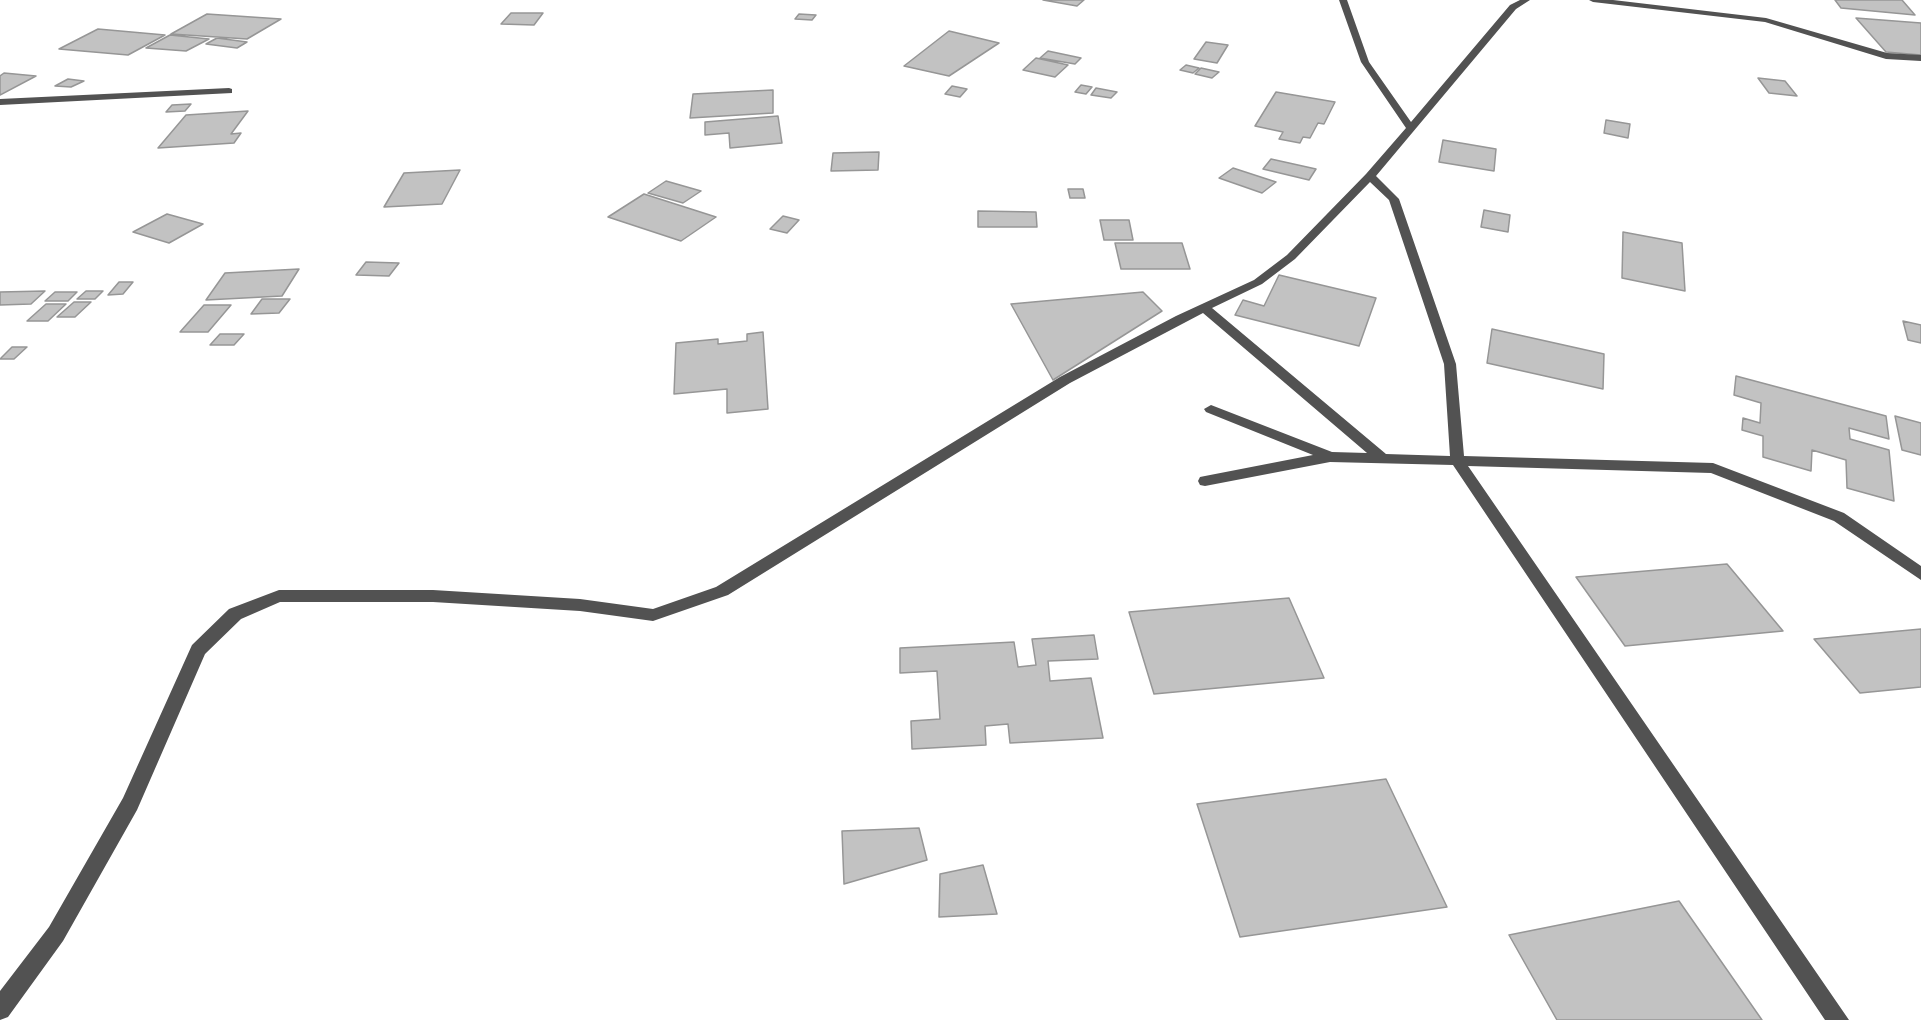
<!DOCTYPE html>
<html>
<head>
<meta charset="utf-8">
<style>
	body { margin:0 }
	canvas { display:block; background:#fff }
</style>
</head>
<body>
<canvas width="1921" height="1020"></canvas>
<script>
const g = document.querySelector('canvas').getContext('2d');
g.lineJoin = 'round';
function fill(path, color) { g.fillStyle = color; g.fill(path, 'evenodd'); }
function strokePath(path, color, width, dash) { g.strokeStyle = color; g.lineWidth = width; g.lineCap = dash ? 'butt' : 'round'; g.setLineDash(dash || []); g.stroke(path); }
const building = new Path2D(`
	M1043,0h41l-7,6z
	M1835,0h67l13,15 -74,-7z
	M511,13h32l-9,12 -33,-1z
	M207,14l74,5 -34,20 -76,-5z
	M799,14l17,1 -4,5 -17,-1z
	M1856,18l65,5v32l-35,-3z
	M98,29l67,6 -37,20 -69,-6z
	M949,31l50,12 -50,33 -45,-10z
	M170,35l39,4 -23,12 -40,-3z
	M217,38l30,4 -10,6 -31,-4z
	M1206,42l22,3 -11,18 -23,-4z
	M1048,51l33,7 -6,6 -35,-6z
	M1036,58l32,7 -13,12 -32,-7z
	M1186,65l13,3 -6,5 -13,-3z
	M1201,68l18,4 -7,6 -17,-4z
	M4,73l32,3 -36,19v-19z
	M1758,78l27,3 12,15 -28,-3z
	M68,79l16,2 -13,6 -16,-1z
	M1081,85l11,2 -6,7 -11,-2z
	M952,86l15,3 -7,8 -15,-3z
	M1096,88l21,4 -6,6 -20,-3z
	M773,90v23l-83,5 3,-24z
	M1276,92l59,10 -11,22 -6,-1 -8,15 -7,-1 -3,6 -21,-4 4,-7 -28,-6z
	M191,104l-6,7 -19,1 6,-7z
	M248,111l-17,23 10,-1 -7,10 -76,5 28,-33z
	M778,116l4,27 -52,5 -1,-15 -24,2v-13z
	M1606,120l24,4 -2,14 -24,-5z
	M1443,140l53,9 -2,22 -55,-9z
	M879,152l-1,18 -47,1 2,-18z
	M1271,159l45,10 -7,11 -46,-11z
	M1233,168l43,14 -14,11 -43,-15z
	M460,170l-18,34 -58,3 20,-34z
	M666,181l35,10 -18,12 -35,-10z
	M1068,189h15l2,9h-15z
	M644,194l72,23 -35,24 -73,-24z
	M1484,210l26,5 -2,17 -27,-5z
	M978,211l58,1 1,15h-59z
	M167,214l36,10 -34,19 -36,-11z
	M783,216l16,4 -12,13 -17,-4z
	M1100,220h29l4,20h-29z
	M1623,232l59,11 3,48 -63,-13z
	M1115,243h67l8,26h-69z
	M366,262l33,1 -10,13 -33,-1z
	M299,269l-17,27 -76,4 19,-27z
	M1279,275l97,23 -17,48 -124,-31 8,-15 21,6z
	M119,282h14l-10,12 -15,1z
	M45,291l-14,13 -31,1v-13z
	M86,291h17l-8,8h-18z
	M55,292h22l-9,9h-23z
	M1143,292l19,19 -109,69 -42,-76z
	M262,299h28l-11,14 -28,1z
	M74,302h17l-16,15h-18z
	M46,304h20l-18,17h-21z
	M204,305h27l-23,27h-28z
	M1903,321l18,4v18l-13,-3z
	M1492,329l112,25 -1,35 -116,-26z
	M763,332l5,77 -41,4v-24l-53,5 2,-51 42,-4v5l29,-3v-7z
	M220,334h24l-10,11h-24z
	M12,347h15l-13,12h-14z
	M1736,376l150,40 3,23 -40,-11 1,11 39,11 5,51 -47,-13 -1,-28 -34,-10 -1,21 -48,-14v-21l-21,-6 1,-12 17,5 1,-20 -27,-8z
	M1895,416l26,7v32l-19,-5z
	M1727,564l56,67 -158,15 -49,-69z
	M1289,598l35,80 -170,16 -25,-82z
	M1921,629v58l-61,6 -46,-54z
	M1094,635l4,24 -50,2 2,20 41,-3 12,60 -93,5 -2,-19 -23,2 1,19 -74,4 -1,-28 29,-2 -3,-48 -37,2v-25l114,-6 4,25 18,-2 -4,-26z
	M1386,779l61,128 -207,30 -43,-133z
	M919,828l8,32 -83,24 -2,-53z
	M983,865l14,49 -58,3 1,-43z
	M1679,901l83,119h-205l-48,-85z`);
fill(building, '#c2c2c2');
strokePath(building, '#969696', 1.5);
fill(new Path2D(`
	M1339,0h8l22,62 42,60 99,-117 10,-5h10l-14,9 -140,167 23,23 57,165 8,92 249,7 131,50 77,53v14l-87,-59 -123,-48 -243,-7 381,554h-24l-372,-555 -123,-3 -125,24 -5,-1 -2,-4 2,-4 5,-1 108,-21 -107,-43 -2,-3 7,-4 121,47 35,1 -164,-140 -133,70 -342,212 -75,26 -73,-10 -147,-9h-153l-39,17 -36,35 -68,156 -74,131 -55,76 -8,3v-29l49,-64 74,-129 69,-153 37,-36 50,-19h154l147,9 73,10 63,-22 344,-210 116,-61 78,-36 33,-25 79,-81 40,-46 -45,-66zM1370,182l19,18 55,164 6,92 -64,-2 -174,-146 50,-24 33,-25z
	M1589,0h24l153,18 121,35 34,2v6l-35,-2 -121,-37 -172,-20z
	M229,88l3,1v4l-232,12v-6z`), '#525252');
</script>
</body>
</html>
